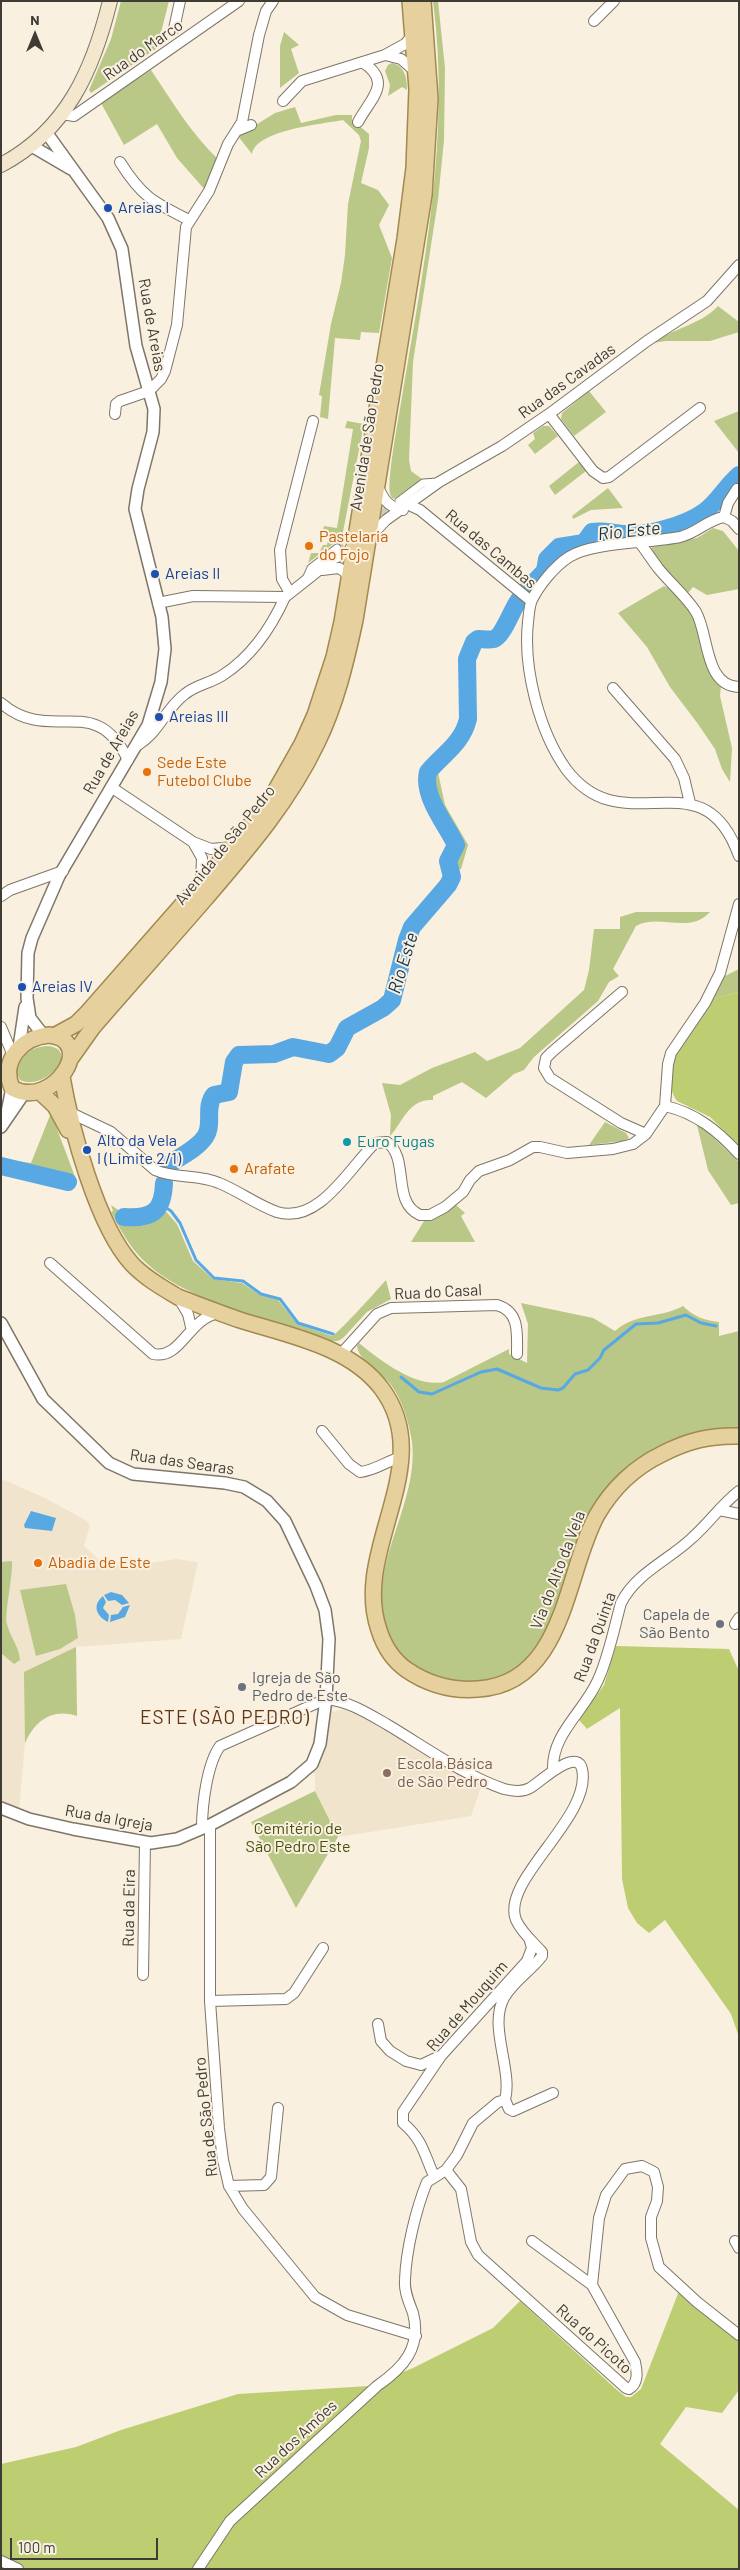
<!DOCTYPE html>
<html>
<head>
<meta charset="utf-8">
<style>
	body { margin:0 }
	#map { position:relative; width:740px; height:2570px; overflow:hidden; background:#f9f0e0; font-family:Barlow,sans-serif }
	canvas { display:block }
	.frame { position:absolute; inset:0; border:2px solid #3f3c35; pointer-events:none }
	.north { position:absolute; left:10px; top:10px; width:50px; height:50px; -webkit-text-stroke:4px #f9f0e0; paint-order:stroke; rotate:0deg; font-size:14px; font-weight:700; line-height:20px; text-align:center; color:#3f3c35 }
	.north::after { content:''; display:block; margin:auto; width:18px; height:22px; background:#3f3c35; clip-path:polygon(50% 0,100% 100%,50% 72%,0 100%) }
	.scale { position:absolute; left:10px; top:2538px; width:148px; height:22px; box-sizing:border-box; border:2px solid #3f3c35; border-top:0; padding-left:6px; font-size:15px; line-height:18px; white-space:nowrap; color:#3f3c35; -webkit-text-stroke:4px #f9f0e0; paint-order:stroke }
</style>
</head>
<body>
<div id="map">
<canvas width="740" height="2570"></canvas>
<div class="frame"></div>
<div class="north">N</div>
<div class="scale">100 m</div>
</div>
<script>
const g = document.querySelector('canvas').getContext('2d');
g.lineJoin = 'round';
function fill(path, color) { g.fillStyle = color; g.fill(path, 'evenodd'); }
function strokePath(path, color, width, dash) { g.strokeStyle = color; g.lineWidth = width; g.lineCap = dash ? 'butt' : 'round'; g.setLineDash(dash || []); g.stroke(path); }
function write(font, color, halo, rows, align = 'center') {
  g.font = font + ' Barlow,sans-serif'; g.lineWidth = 4; g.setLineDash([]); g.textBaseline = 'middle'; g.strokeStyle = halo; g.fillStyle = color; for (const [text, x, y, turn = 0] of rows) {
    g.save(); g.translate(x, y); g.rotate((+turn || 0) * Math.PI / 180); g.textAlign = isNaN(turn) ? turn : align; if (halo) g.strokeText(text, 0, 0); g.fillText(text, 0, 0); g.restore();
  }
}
fill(new Path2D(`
	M2,1479l43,19 42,23 3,4 -6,21 19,18 28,2 45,-7 22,3 -17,77 -105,8 1,69 -15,-3 -7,1 -14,6 -9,10 -7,13 -6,66 -18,-7z
	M344,1709l8,1 130,75 -11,31 -133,21 -23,-46v-17l-4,-2 13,-23 4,-36z`), '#f1e4cd');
fill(new Path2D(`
	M121,1h48l-12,47 -66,45 -2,-3 22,-51z
	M433,1h5l7,67 -1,72 -6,60 -25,162 -4,98 2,11 11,8 -28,20c-3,-2 -3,-2 -4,-6 -3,-14 8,-72 11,-90 22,-133 50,-266 32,-402z
	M284,32l15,13 -8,4 8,24 -19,15v-42z
	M392,63c13,3 15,15 15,27l-5,-3 -14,9 2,-11 -5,-14 3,-6z
	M151,70c21,31 40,64 68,90l-13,31 -29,-33 -20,-34 -33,21 -23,-42z
	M295,107l6,16 35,-8h16v5l17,14v14l-8,35 17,7 11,15 -10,20 13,33 -13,75 -18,-1 -1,8 -25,-2 -7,81 -8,-2 2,-21 -3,-1 12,-71 10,-41 4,-28 3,-51 13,-63 -2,-6 -16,-15c-21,4 -87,10 -91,34l-14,-18 37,-23z
	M718,306l21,16v10l-29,9h-44l-13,2c21,-15 47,-18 65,-37z
	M589,391l17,21 -32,24 -13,-17 1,-6z
	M739,411v42l-25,-32z
	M347,421l17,3 -23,118 -4,-1 -29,22 3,-10h8l4,-8h4l2,-10 -7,-1 2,-8 13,2 16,-99 -8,-1z
	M543,426h6l9,10 -23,18 -7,-9 7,-6 -2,-6z
	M579,462l7,9 -31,24 -6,-9z
	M608,488l15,20 -32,2 -18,9 -1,-3z
	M713,528l10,3 16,20v38l-32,6 -14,-8 -5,6 -25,-25 -12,-19 1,-2 45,-9z
	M664,586c31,11 46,70 57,99l-1,11 12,52 -2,34 -8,-13 -7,-20 -17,-25 -28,-37 -23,-40 -29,-34z
	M437,768l8,37 23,40 -7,24 -9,1v-10l7,-12c-5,-19 -44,-63 -22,-80z
	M636,912h74c-21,23 -51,1 -74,14l-23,43 6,7 -10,6 -11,19 -64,56 -10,13 -10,4 -28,24 -24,-16 -29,14v4c-24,-2 -30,22 -43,36l1,-21 -9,-32 18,2 32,-17 43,-16 12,9 33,-13 64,-58 5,-20 5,-41h26v-12z
	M739,969v23l-25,6 9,-21z
	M49,1046c32,5 -5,46 -29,34l-4,-8c4,-16 16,-26 33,-26z
	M51,1113l26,69 -46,-14 -30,-5v-4l30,4z
	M696,1121l43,41v41l-8,2 -23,-35z
	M605,1122l21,11 3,5 -6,3 -34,4z
	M455,1204l10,9 -4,3 14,26h-64l13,-21 10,-2z
	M111,1205l13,9 -1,6c16,2 28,-2 39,-13l15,17 16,37 20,18 29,4 18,12 18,5 19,24 35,12c6,-2 47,-48 54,-56l5,19 -24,13 -24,26 -5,3h-8c-56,-21 -145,-39 -187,-81 -14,-14 -23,-31 -32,-48l2,-1z
	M521,1303l72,15 22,13c22,-19 44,-12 68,-25 11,11 21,14 36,16v14l20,-5v97c-59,0 -117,29 -148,81 -11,20 -18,43 -25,65 -10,27 -16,59 -36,81 -42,47 -130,30 -145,-32 -16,-62 34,-119 27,-181 -3,-19 -9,-41 -21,-57 -9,-13 -32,-23 -34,-39l2,-3c21,17 56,45 85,39l65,-33v5l18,9 1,-39z
	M12,1561c1,16 -8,53 -5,63 3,13 12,22 13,36l-6,4 -13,-11v-91z
	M66,1584l9,31 3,23 -18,11 -24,7 -16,-66z
	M76,1647l1,69c-25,-8 -42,5 -52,27l-1,-71z
	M315,1791l23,46 -42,71 -45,-86z`), '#b9c787');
fill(new Path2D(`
	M739,992v153l-29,-28 -33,-16c-23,-35 18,-76 37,-103z
	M616,1646l113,3 10,22v366l-8,-23 -66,-94 -16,13 -12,-10 -9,-15 -6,-29 -2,-171 -33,21 -8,-9 25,-35z
	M679,2291l60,45v54l-17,23 -36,-6 -26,37 79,66v59h-738v-105l75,-17 45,-17 117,-36 131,-8 44,-18 80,-40 27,-27 97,89 9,7h5l10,-8z`), '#bdce72');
fill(new Path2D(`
	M31,1511l25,7 -4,13 -27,-3 -1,-3z
	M111,1592l11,3 7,8 -7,2 -7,-5 -7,1 -4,-6z
	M103,1596l3,6 -3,6 6,7 -1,7c-12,-6 -16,-17 -5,-26z
	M130,1605l-5,12 -15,5 1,-7 7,-1 5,-7z`), '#58a8e4');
strokePath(new Path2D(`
	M162,1205l9,6 9,12 16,37 18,18 29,3 18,13 19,5 18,24 35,11
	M401,1377l18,15 13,2 49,-22 16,-3 44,19 17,2 5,-2 12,-14 13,-4 12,-12 4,-8 32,-26 22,-1 28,-8 15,8 15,3`), '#58a8e4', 3);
strokePath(new Path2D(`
	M527,590l18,-19 2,-12 12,-12 25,-4 8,-11c12,-2 19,1 31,2 22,3 63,-9 81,-22 14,-10 22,-26 35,-37
	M1,1166l67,16
	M165,1169c4,-8 30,-17 40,-32 9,-13 -1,-29 9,-42l15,-3 5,-30 5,-7 35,-1 19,-7 36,7 8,-6 10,-20 36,-20 9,-8 15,-60 5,-13 36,-42 4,-8 -4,-16 8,-16c-10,-21 -34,-49 -28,-73 15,-18 34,-28 40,-53l-1,-60 7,-17 4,-3c5,0 11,1 16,0 9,-3 18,-30 25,-39
	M124,1217c28,2 39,-5 40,-34`), '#58a8e4', 18);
strokePath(new Path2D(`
	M373,521l21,-17
	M337,548l18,-13`), '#d4ccbe', 7, [7, 3.5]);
const pedestrian = new Path2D(`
	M399,501l24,-18 14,-1
	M306,579l5,-11 26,-20`);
const minor = new Path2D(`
	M594,21l20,-20
	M174,29l6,-28
	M385,55l16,4 15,13
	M283,101l19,-20 83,-26 20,-11 8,-9
	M62,114l12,2 165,-115
	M358,122c12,-23 36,-40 4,-60
	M239,130l12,-5
	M120,162c22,35 33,40 69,58
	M115,414l1,-10 4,-3 29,-10 12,-12 4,-8 12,-46 9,-98 23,-36 19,-47 14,-22 17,-87 7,-24 7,-10
	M549,414l44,57 10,7 6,-1 91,-69
	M377,485c6,13 10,22 26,25
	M409,505l11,5 111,91
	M724,517l4,-14 9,-14
	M739,529l-7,-8 -8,-4c-17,3 -27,16 -44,20 -29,6 -88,5 -111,20 -14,9 -30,28 -37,43 -3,6 -3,15 -4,22 -5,46 11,109 38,147 58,78 136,-17 173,87
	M369,538l17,-18 53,-38 63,-36 47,-32 98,-73 60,-40 32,-36
	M640,543c6,8 12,17 18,25 12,15 28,28 38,44 13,22 8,74 43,75
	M322,570l17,-2 6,4 4,9
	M290,593l-8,-14 -2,-29 33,-129
	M158,603l35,-7 92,1 48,-38 16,-8 5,-8
	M613,688l62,71 9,19 6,25
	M1,703c50,43 94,-13 127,57
	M138,745c21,-13 28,-37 47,-51 11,-9 26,-11 38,-19 28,-18 48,-47 62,-78
	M111,787l82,55 18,7 22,-2
	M193,842l9,16 -1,26
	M1,896l9,-6 53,-19
	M622,992l-70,60 -6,6 -2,10 6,10 71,45 25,11
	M1,1027l11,26
	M665,1106c31,7 53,25 74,48
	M69,1112l42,20 44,38c20,9 44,4 64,13 20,8 38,22 58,29 42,13 73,-45 98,-69l12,-1c23,17 4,60 33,73h10l15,-8 18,-15 7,-12 9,-9 31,-11 23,-13h7l27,6 46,-4 20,-5 13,-10 19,-28 3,-42 3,-11 34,-50 15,-30 19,-69
	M50,1263l103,91c28,6 35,-35 65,-41
	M178,1297l10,17 3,13
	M340,1355l37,-41 14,-6 106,-3c23,7 20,28 20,49
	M322,1431l27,33 11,8c14,-1 27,-11 41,-15
	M719,1510l20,4
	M735,1624l4,-6
	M553,1771c-2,-37 31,-59 45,-91 11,-24 16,-52 23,-77 15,-30 48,-43 71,-65 17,-15 29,-33 47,-47
	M210,1825v176l9,127 4,32 6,26 14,23 72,88 32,18 69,21
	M202,1828c0,-23 5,-64 18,-82l106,-47c23,2 43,15 62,26 37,22 75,50 116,64 8,2 19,3 26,-1 8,-4 47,-42 52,-19 11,48 -82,111 -66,151 6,13 17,22 26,32v4c-11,15 -29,25 -38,42 -16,28 9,72 1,102
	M143,1975l2,-133
	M210,2001l76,-2 8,-6 29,-45
	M378,2024l3,17 9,10 16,10 15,4 19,-9
	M446,2170l15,19 10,53 7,13 148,133 3,1c10,-6 8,-18 6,-27l-43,-77 7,-67 7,-23 19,-26 17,-3 12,6 4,15 -1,14 -6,16v21l8,29 38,35 42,33
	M434,2176c-10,-22 -11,-36 -31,-53v-11l38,-56 86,-95 5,-13 -2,-7
	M229,2186l35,-1 7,-8 7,-69
	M532,2241l60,44
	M735,2241l4,7
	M1,2561l17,8
	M198,2569l32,-48 147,-135c26,-18 45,-38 36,-73 -4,-11 -9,-21 -8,-33 1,-30 11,-71 22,-98l19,-12 11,-15 16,-32 25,-21 7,-2 4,9 4,2 40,-18`);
const tertiary = new Path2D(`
	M30,145l41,24
	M44,1036l-14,-18 -3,-20 1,-45 4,-15 27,-62 89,-151 13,-43 4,-33 -3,-32 -27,-108 3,-20 15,-57 1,-23 -18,-63 -14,-97 -14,-31 -62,-86
	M19,1047l6,-40
	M6,1117l6,-29
	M1,1127l24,-35
	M1,1323l42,76 66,64 24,11 92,9 19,4 23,14 18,20 31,65 9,24 4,29 -3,60 -6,45 -8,20 -21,18 -81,43 -33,14 -26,4 -78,-14 -44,-10 -28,-11`);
const secondary = new Path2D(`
	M1,165c66,-35 92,-95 109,-164`);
const primary = new Path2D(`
	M49,1035c49,5 4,76 -37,53 -12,-28 11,-51 37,-53z
	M54,1036l22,-12 12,-12 145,-165 39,-50 30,-53 13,-29 19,-58 8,-35 63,-383 9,-71 3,-79 -7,-88
	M71,1058l22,-31c37,-43 75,-85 112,-128 42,-49 84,-97 112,-156 19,-39 29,-81 38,-123l69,-425 6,-96 -7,-98
	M62,1077c9,51 35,149 70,187 13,14 31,24 46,33 21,8 41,16 62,23 47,15 110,26 142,69 56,76 -31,161 -3,241 5,16 15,31 28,40 22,15 46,21 71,19 87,-5 87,-116 119,-174 15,-26 38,-48 65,-61 25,-13 48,-19 77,-18
	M39,1091l16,15 13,24`);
strokePath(pedestrian, '#7e7668', 9);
strokePath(minor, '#7e7668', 12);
strokePath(tertiary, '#7e7668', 14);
strokePath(secondary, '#7e7668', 16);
strokePath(primary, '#a1894f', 18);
strokePath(pedestrian, '#fff', 7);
strokePath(minor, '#fff', 10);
strokePath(tertiary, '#fff', 11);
strokePath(secondary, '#f3e8ce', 14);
strokePath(primary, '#e6d19e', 15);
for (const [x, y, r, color] of [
	[108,208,5,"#1a4fb4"],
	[309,546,5,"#e8710a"],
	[155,574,5,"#1a4fb4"],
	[159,717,5,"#1a4fb4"],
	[147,772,5,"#e8710a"],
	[22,987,5,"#1a4fb4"],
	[347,1142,5,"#0f9aa8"],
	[87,1150,5,"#1a4fb4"],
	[234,1169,5,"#e8710a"],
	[38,1563,5,"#e8710a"],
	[720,1624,5,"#6b7280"],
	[242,1687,5,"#6b7280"],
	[387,1773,5,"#8d6e63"]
]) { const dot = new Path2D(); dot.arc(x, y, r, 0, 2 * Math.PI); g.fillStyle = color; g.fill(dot); strokePath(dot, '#f9f0e0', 2); }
write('16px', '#3f3c35', '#f9f0e0', [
	["Rua do Marco",143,50,-35],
	["Rua de Areias",152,325,80],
	["Rua das Cavadas",567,381,-36],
	["Avenida de São Pedro",367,437,-81],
	["Rua das Cambas",491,549,40],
	["Rua de Areias",111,752,-60],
	["Avenida de São Pedro",225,845,-51],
	["Rua do Casal",438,1292,-3],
	["Rua das Searas",182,1462,8],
	["Via do Alto da Vela",558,1570,-69],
	["Rua da Quinta",595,1637,-70],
	["Rua da Igreja",109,1818,10],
	["Rua da Eira",129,1908,-89],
	["Rua de Mouquim",467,2006,-49],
	["Rua de São Pedro",206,2117,-96],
	["Rua do Picoto",594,2339,42],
	["Rua dos Amões",296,2439,-43]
]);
write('16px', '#164399', '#f9f0e0', [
	["Areias I",118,208],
	["Areias II",165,574],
	["Areias III",169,717],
	["Areias IV",32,987],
	["Alto da Vela",97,1141],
	["I (Limite 2/1)",97,1159]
], 'left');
write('16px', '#c56008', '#f9f0e0', [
	["Pastelaria",319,537],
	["do Fojo",319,555],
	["Sede Este",157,763],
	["Futebol Clube",157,781],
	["Arafate",244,1169],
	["Abadia de Este",48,1563]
], 'left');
write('16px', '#0d838f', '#f9f0e0', [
	["Euro Fugas",357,1142]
], 'left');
write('16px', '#5b616d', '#f9f0e0', [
	["Capela de",710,1615],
	["São Bento",710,1633],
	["Igreja de São",252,1678,"left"],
	["Pedro de Este",252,1696,"left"]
], 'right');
write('16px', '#785e54', '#f9f0e0', [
	["Escola Básica",397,1764],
	["de São Pedro",397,1782]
], 'left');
write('16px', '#47510c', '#f9f0e0', [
	["Cemitério de",298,1829],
	["São Pedro Este",298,1847]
]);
write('italic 18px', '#10324b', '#f9f0e0', [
	["Rio Este",629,531,-6],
	["Rio Este",403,963,-73]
]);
g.letterSpacing = '1px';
write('19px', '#623512', '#f9f0e0', [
	["ESTE (SÃO PEDRO)",225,1718]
]);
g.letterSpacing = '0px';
</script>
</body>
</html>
